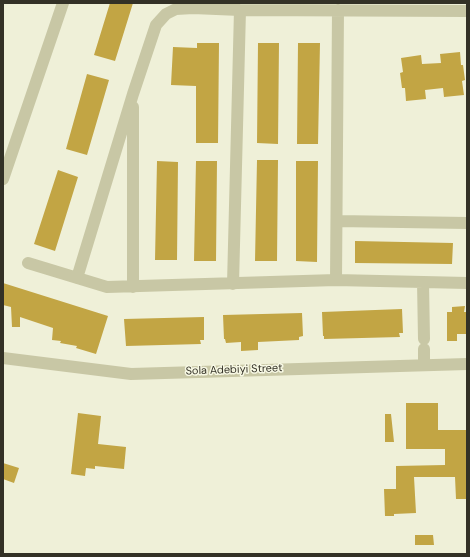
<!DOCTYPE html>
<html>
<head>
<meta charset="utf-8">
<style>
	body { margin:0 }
	#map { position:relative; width:470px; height:557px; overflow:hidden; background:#eff0d8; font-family:"DM Sans",sans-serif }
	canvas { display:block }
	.frame { position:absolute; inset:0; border:4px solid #333126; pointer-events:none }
</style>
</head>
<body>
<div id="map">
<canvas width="470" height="557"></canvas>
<div class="frame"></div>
</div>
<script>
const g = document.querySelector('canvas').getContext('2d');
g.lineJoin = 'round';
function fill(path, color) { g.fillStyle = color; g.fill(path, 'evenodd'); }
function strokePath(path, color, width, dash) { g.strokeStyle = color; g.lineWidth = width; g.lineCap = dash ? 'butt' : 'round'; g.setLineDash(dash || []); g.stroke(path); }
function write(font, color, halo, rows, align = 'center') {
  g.font = font + ' "DM Sans",sans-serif'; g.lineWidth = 3; g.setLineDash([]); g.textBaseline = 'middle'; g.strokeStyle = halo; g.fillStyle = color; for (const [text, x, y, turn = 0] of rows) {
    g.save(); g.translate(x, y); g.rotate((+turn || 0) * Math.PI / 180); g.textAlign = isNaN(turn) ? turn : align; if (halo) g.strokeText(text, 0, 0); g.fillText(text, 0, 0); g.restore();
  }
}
fill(new Path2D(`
	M110,3h23l-18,58 -21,-6z
	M197,43h22l-1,100h-22v-57l-25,-1 2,-38 24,1z
	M258,43h21l-1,101 -21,-1z
	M298,43h22l-2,101h-21z
	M460,52l1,13h2l2,15 -3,1 2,14 -20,2 -1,-9 -18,2 1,9 -20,2 -1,-13h-3l-2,-15 3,-1 -2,-14 20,-3 1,9 19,-1 -1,-9z
	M87,74l22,6 -22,75 -21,-6z
	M257,160h21l-1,101h-22z
	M157,161l21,1 -1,98h-22z
	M196,161h21l-1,100h-22z
	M296,161h22l-1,101 -21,-1z
	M58,170l20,7 -23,74 -21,-7z
	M355,241l98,2 -1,21 -97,-1z
	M3,283l105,33 -12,38 -20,-6 1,-2 -17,-3 1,-2 -9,-1 1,-12 -33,-11v10h-8l-1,-20 -8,-2z
	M465,306l-1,6h3v22h-10v7h-10v-29h5v-5z
	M402,309l1,24h-4l1,4 -76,2v-3h-1l-1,-24z
	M302,313l1,23 -4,1v3l-41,2v8l-17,1v-9l-15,1 -1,-4h-1l-1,-24z
	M204,317v23h-4l1,4 -75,2 -2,-27z
	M406,403h32v27h29v69h-11l-1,-22h-41l2,36 -22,1v2h-9l-1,-27h12v-23l49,-1v-16h-39z
	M78,413l23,3 -3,28 28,3 -2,22 -29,-3v3l-9,-1 -1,8 -14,-2z
	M385,414h6l3,28h-9z
	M3,463l16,5 -5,15 -11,-4z
	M415,535h18l1,10h-19z`), '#c2a544');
strokePath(new Path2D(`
	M3,179l60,-176
	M337,221l130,2
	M28,263l79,24 229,-7 131,3
	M77,278l56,-184 23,-69 10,-11 10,-5 17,-1 47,2 227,1
	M336,280l2,-270
	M423,282l1,57
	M233,284l7,-274
	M133,287v-180
	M424,349v16
	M3,358l128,16 336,-10`), '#c8c7a5', 12);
write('11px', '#333126', '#f7f8e4', [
	["Sola Adebiyi Street",234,370,-2]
]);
</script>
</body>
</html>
